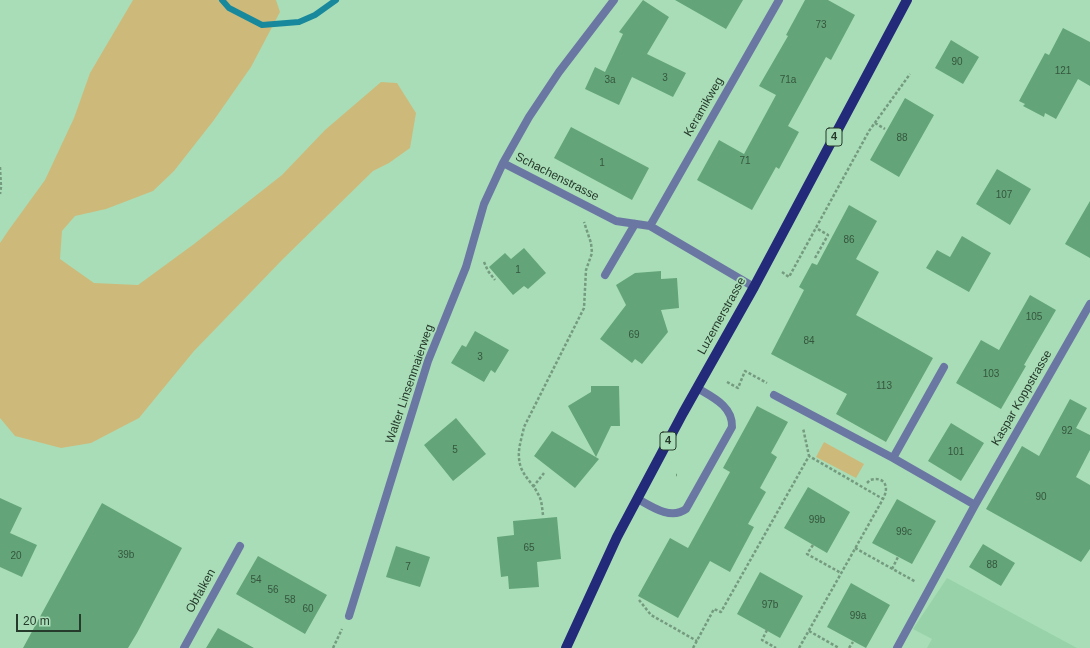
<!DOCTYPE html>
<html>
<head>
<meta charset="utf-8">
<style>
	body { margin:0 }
	#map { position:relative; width:1090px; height:648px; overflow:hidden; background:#a9ddb7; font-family:Helvetica,sans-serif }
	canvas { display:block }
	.scale { position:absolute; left:16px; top:614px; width:65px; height:18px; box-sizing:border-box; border:2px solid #263a2c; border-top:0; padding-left:5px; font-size:12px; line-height:14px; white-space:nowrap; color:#263a2c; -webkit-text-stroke:3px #a9ddb7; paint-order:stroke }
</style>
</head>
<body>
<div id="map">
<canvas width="1090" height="648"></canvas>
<div class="scale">20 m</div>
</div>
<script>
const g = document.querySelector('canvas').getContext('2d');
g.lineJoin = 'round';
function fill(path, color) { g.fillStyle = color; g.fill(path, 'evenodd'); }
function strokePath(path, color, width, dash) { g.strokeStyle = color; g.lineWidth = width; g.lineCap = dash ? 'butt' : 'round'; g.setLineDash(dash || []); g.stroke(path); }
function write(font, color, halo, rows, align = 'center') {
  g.font = font + ' Helvetica,sans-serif'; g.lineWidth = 3.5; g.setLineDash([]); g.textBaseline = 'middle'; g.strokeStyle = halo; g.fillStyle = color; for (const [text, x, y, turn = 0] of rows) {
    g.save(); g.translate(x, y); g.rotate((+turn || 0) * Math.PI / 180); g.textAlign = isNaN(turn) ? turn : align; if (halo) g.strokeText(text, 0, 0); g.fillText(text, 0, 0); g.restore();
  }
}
fill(new Path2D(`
	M947,578l130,70h-150l5,-9 -19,-10z`), '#98d2a8');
fill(new Path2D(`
	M133,0h143l4,12 -29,55 -37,53 -40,51 -21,20 -47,18 -31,7 -13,15 -2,28 34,24 44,2 56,-41 88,-69 43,-45 56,-48 16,1 19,30 -6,35 -21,15 -16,8 -90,88 -89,92 -55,67 -48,25 -30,5 -46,-12 -15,-18v-175l8,-12 37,-51 29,-62 16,-45z
	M824,442l40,22 -8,14 -40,-21z`), '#cdba7b');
strokePath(new Path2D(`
	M222,0l7,8 33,17 37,-3 16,-7 21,-15`), '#18899c', 6);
fill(new Path2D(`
	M643,0l26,17 -22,37 39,19 -13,24 -41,-20 -13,28 -34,-16 10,-22 10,5 18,-38 -4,-2z
	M675,0h68l-17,29z
	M805,0h23l27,15 -24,45 -5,-3 -38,69 11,6 -20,37 -3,-2 -24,43 -55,-30 22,-40 25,14 32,-59 -17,-9 29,-50 -2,-1z
	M1063,28l27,14v44l-12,-7 -22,40 -11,-6 -1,4 -21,-11 2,-2 -6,-3 26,-48 4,2z
	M951,40l28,17 -16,27 -28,-16z
	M905,98l29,17 -35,62 -29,-17z
	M571,127l78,41 -17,32 -78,-42z
	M997,169l34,20 -21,36 -34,-21z
	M1090,201v57l-25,-14z
	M849,205l28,16 -21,38 23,13 -23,43 77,43 -47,84 -50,-28 11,-20 -76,-40 33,-64 -5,-3 13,-24 5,2z
	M962,236l29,17 -22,39 -43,-24 11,-18 13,7z
	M524,248l22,25 -18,16 -4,-3 -11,9 -24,-28 16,-14 6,6z
	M661,271v8l16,-1 2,30 -18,2 7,22 -26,32 -7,-5 -3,4 -32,-24 26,-34 -10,-20 19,-12z
	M1030,295l26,15 -32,55 2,1 -25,43 -45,-26 25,-43 18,10z
	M475,331l34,19 -14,23 -4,-3 -7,12 -33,-19 11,-18 4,2z
	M591,386h28l1,40h-9l-15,31 -28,-51 23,-14z
	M1070,399l17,9 -11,20 14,7v15l-14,27 14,8v64l-9,13 -95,-53 36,-63 17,10z
	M757,406l31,16 -17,31 6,4 -17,31 6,4 -18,32 6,3 -24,45 -20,-11 -32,57 -40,-22 32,-58 18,10 42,-76 -7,-4z
	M456,418l30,36 -33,27 -29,-36z
	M951,423l33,20 -23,38 -33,-20z
	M552,431l47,28 -24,29 -41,-32z
	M808,487l42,25 -23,41 -43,-25z
	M0,498l22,10 -12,25 27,12 -15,32 -22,-10z
	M897,499l39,22 -24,43 -40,-21z
	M102,503l80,45 -45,85 -9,15h-105z
	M557,517l4,42 -24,3 2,25 -30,2 -1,-13 -7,1 -4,-40 17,-2 -1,-14z
	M983,544l32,19 -14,23 -32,-19z
	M396,546l34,11 -10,30 -34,-10z
	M258,556l69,39 -22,39 -69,-40z
	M760,572l43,24 -23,42 -43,-24z
	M851,583l39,22 -24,43 -39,-21z
	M218,628l36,20h-48z`), '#63a578');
strokePath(new Path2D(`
	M875,123l10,6
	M0,167l1,20 -1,7
	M815,258l13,-23 -12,-7
	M484,262l4,9 7,9
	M782,272l7,5 80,-146 41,-57
	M727,382l11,6 7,-17 22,12
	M676,475h1
	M867,483l3,-3c14,-4 20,6 13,19
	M533,487l11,-14
	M543,515c-1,-7 -1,-15 -5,-21 -6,-13 -18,-19 -19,-36 -1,-10 3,-21 5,-31l60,-119 2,-38 6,-17 -1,-10 -7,-21
	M813,545l-6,9 34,19
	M855,548l61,34
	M892,569l6,-12
	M639,600l12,15 46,26
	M767,630l-5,10 14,8
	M809,631l30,17
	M333,648l9,-19
	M693,648l21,-39 7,3 88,-156 -6,-28
	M799,648l84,-149 -74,-43
	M849,648l4,-6`), '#749b7f', 2.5, [3, 2]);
strokePath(new Path2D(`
	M605,275l30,-51
	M638,499c14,8 33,21 48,10l46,-82c1,-21 -20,-30 -35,-39`), '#6b77a3', 8);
strokePath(new Path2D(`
	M503,163l113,58 34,5 104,61
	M650,226l129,-226
	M774,395l119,63 82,47
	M893,458l51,-91
	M349,616l79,-255 38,-94 18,-63 19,-41 26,-46 30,-45 55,-72
	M184,648l56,-102
	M897,648l78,-143 115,-201`), '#6b77a3', 8);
strokePath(new Path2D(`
	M566,648l51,-111 66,-124 71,-126 153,-287`), '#232a79', 10);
write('10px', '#35553f', null, [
	["73",821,25],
	["90",957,62],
	["121",1063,71],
	["3",665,78],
	["3a",610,80],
	["71a",788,80],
	["88",902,138],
	["71",745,161],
	["1",602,163],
	["107",1004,195],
	["86",849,240],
	["1",518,270],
	["105",1034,317],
	["69",634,335],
	["84",809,341],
	["3",480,357],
	["103",991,374],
	["113",884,386],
	["92",1067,431],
	["5",455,450],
	["101",956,452],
	["90",1041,497],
	["99b",817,520],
	["99c",904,532],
	["65",529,548],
	["39b",126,555],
	["20",16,556],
	["88",992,565],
	["7",408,567],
	["54",256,580],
	["56",273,590],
	["58",290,600],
	["97b",770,605],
	["60",308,609],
	["99a",858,616]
]);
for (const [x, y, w] of [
	[834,137,16],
	[668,441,16]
]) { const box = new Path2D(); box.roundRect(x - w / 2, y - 9, w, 18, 3); g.fillStyle = '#a9ddb7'; g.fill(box); strokePath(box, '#263a2c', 1); }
write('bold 11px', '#263a2c', null, [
	["4",834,137],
	["4",668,441]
]);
write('12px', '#263a2c', '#a9ddb7', [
	["Keramikweg",704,107,-60],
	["Schachenstrasse",557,177,27],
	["Luzernerstrasse",722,316,-61],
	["Walter Linsenmaierweg",410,384,-71],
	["Kaspar Koppstrasse",1022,398,-60],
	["Obfalken",201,591,-61]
]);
</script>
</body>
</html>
